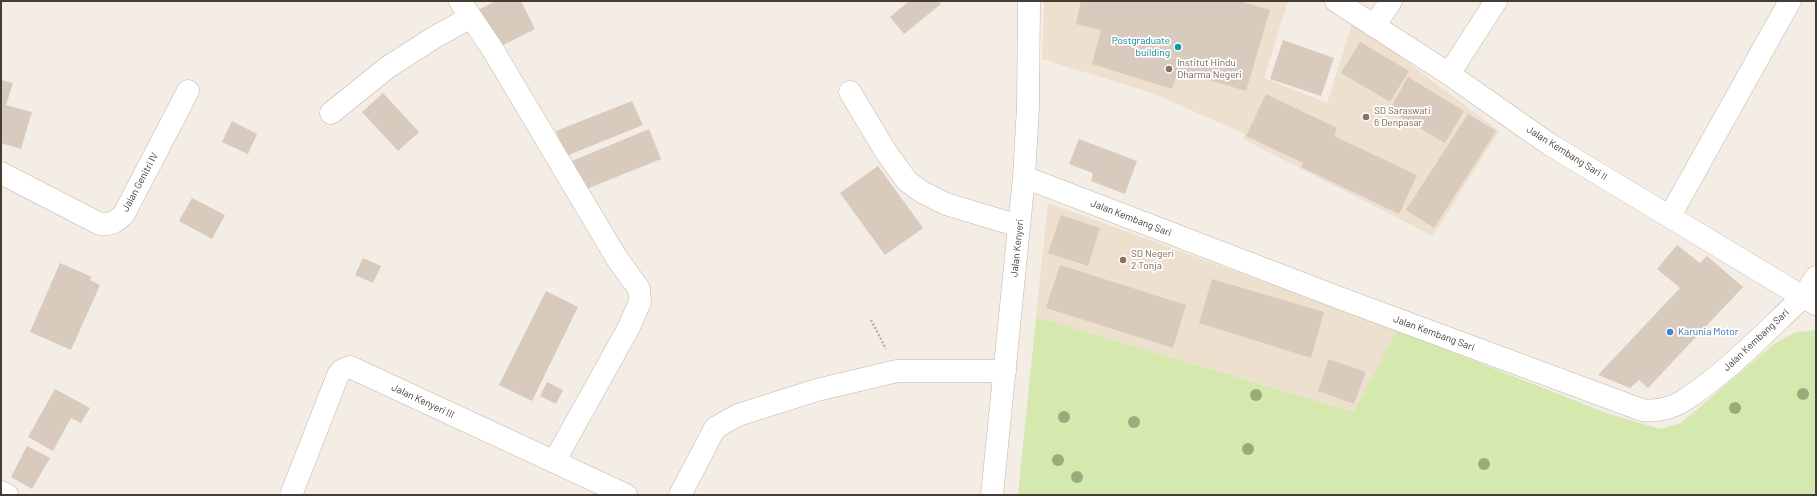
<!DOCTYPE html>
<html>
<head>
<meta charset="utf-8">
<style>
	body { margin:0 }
	#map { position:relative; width:1817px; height:496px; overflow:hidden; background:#f3ede5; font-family:Barlow,sans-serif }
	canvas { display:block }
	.frame { position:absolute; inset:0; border:2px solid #453d34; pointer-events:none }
</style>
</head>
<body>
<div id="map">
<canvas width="1817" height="496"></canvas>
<div class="frame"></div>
</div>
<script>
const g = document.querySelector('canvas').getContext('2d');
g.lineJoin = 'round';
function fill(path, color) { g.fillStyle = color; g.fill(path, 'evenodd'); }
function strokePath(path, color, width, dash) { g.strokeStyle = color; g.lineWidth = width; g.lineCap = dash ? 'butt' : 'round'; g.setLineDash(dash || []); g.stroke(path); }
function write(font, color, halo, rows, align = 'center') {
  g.font = font + ' Barlow,sans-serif'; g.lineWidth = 3.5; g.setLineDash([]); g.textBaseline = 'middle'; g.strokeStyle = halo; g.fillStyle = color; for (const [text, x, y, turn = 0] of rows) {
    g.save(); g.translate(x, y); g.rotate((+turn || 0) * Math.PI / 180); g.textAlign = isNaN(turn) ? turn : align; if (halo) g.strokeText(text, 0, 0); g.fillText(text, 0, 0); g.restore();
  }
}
fill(new Path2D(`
	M1044,1h244l-24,77 63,25 26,-82 146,110 -66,105 -190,-97 2,-5 -93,-41 -110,-34z
	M1048,203l349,127 -42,82 -319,-95z`), '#ede0ce');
fill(new Path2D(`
	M1036,317l318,95 43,-82 209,83 54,16 21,-6 93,-79 20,-11 22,-3v165h-798z`), '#d5e8ad');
fill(new Path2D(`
	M496,1h25l14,28 -38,19 -19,-38z
	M909,1h29l3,3 -37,30 -14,-17z
	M1081,1h158l31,9 -24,81 -68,-20 -6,18 -80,-25 9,-34 -25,-6z
	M1283,40l51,18 -13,38 -51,-17z
	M1360,42l49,29 -19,31 -49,-29z
	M1408,77l56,34 -19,32 -56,-33z
	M1,80l12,3 -7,22 26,7 -11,37 -20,-6z
	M383,93l36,39 -21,19 -36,-39z
	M1266,94l71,34 -3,8 83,39 -18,39 -98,-47 2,-4 -57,-27z
	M632,101l11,24 -77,31 -10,-25z
	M1468,114l28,17 -62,97 -28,-18z
	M232,121l25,13 -9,20 -26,-12z
	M649,129l12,30 -77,31 -12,-29z
	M1079,139l58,22 -12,33 -34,-13 2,-8 -24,-9z
	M878,166l45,62 -38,27 -45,-62z
	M192,198l33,17 -13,24 -33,-18z
	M1061,215l39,13 -12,38 -40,-13z
	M1677,245l23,18 7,-7 36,31 -95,101 -9,-8 -9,8 -32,-13 82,-87 -23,-19z
	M363,258l18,8 -8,17 -18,-8z
	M60,263l32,14 -2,3 10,5 -29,65 -41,-18z
	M1060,265l126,40 -13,43 -127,-40z
	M1212,279l112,33 -13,46 -112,-35z
	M546,291l32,16 -46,94 -33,-16z
	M1329,359l37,13 -12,32 -36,-13z
	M547,382l16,8 -7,14 -16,-8z
	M55,389l35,19 -9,15 -10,-5 -18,33 -25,-14z
	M27,446l23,12 -18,31 -21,-12z`), '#d8cabd');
const minor = new Path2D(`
	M460,1l33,49 123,207 23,32 1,13 -12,27 -74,133
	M1336,1l113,73 100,70 254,153 13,-20
	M1374,26l17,-25
	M1449,74l47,-73
	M850,92l36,60 21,29 15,11 24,12 73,22
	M331,113l57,-46 47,-30 36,-20
	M1,173l99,51c11,1 16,-2 24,-10l64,-123
	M1024,177l313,120 305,113c13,2 30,-2 41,-9 44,-28 82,-69 120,-104l13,7
	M1670,216l120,-215
	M1,492l6,3
	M291,495l47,-120 4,-5 8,-3 276,128
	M680,495l35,-67 23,-13 79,-25 80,-19h108
	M992,495l32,-318 4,-70 1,-106`);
strokePath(minor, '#c2b6aa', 23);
strokePath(new Path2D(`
	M871,320l15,29`), '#c1ad98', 2.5, [2, 2]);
strokePath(minor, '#fff', 22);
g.fillStyle = '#99ad7c';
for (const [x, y] of [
	[1803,394],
	[1256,395],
	[1735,408],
	[1064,417],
	[1134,422],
	[1248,449],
	[1058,460],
	[1484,464],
	[1077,477]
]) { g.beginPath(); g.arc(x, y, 6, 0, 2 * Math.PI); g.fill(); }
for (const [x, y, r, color] of [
	[1178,47,4,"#0f9aa8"],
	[1169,69,4,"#8d6e63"],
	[1366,117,4,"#8d6e63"],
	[1123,260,4,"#8d6e63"],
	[1670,332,4,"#3f7fe0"]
]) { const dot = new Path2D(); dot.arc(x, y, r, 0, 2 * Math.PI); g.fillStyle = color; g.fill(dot); strokePath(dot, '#fff', 1.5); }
write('10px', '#0d838f', '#fff', [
	["Postgraduate",1170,41],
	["building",1170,53]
], 'right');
write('10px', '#785e54', '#fff', [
	["Institut Hindu",1177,63],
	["Dharma Negeri",1177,75],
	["SD Saraswati",1374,111],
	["6 Denpasar",1374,123],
	["SD Negeri",1131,254],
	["2 Tonja",1131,266]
], 'left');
write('10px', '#453d34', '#fff', [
	["Jalan Kembang Sari II",1567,153,32],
	["Jalan Genitri IV",140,182,-62],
	["Jalan Kembang Sari",1131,218,21],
	["Jalan Kenyeri",1017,248,-84],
	["Jalan Kembang Sari",1434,333,20],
	["Jalan Kembang Sari",1756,340,-43],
	["Jalan Kenyeri III",423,401,25]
]);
write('10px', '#366cbe', '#fff', [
	["Karunia Motor",1678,332]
], 'left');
</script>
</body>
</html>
